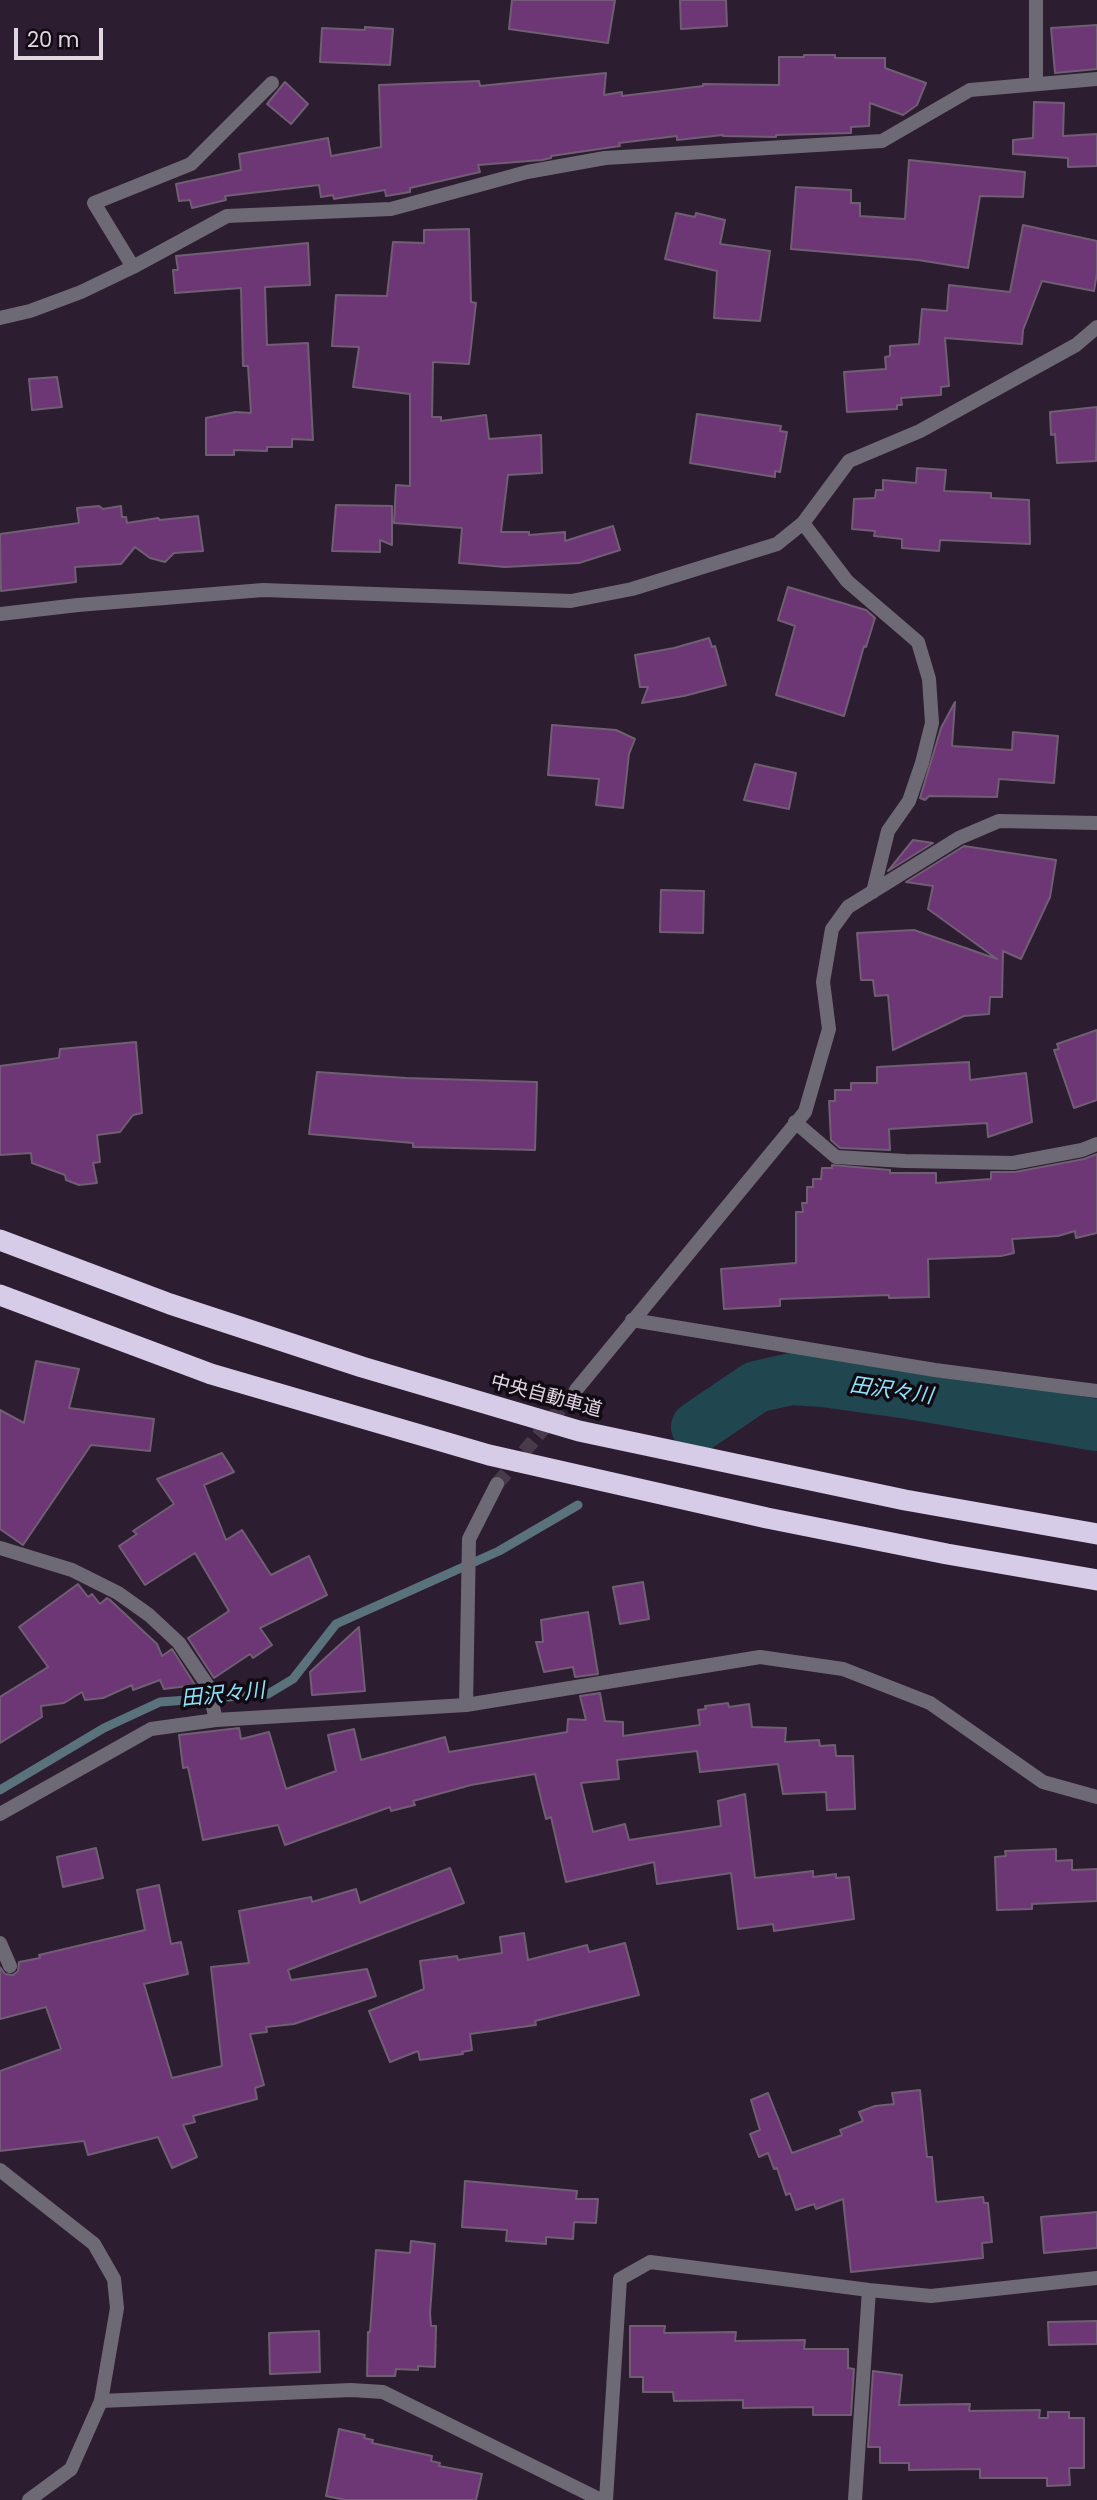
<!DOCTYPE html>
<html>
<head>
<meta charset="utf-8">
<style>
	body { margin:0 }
	#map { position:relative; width:1097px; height:2500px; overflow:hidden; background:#2d1d30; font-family:Poppins,sans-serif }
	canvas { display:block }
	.scale { position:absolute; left:14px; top:28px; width:89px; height:32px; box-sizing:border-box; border:4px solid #e1d7e3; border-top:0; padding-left:9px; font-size:21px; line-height:24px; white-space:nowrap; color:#e1d7e3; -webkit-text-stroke:5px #110a12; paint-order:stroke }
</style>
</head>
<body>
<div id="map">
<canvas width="1097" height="2500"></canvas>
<div class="scale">20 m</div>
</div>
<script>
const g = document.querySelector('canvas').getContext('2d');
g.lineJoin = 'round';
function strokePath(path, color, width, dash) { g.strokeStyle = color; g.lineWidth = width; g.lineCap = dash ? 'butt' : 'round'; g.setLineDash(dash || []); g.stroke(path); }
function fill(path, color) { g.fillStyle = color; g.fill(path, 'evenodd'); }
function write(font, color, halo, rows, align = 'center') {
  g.font = font + ' Poppins,"Noto Sans JP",sans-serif'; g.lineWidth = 7; g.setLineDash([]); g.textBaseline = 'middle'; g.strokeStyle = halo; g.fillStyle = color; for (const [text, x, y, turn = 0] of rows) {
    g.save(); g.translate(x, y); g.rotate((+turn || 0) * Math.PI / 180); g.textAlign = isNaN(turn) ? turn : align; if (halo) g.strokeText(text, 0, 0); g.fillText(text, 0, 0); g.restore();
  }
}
strokePath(new Path2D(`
	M0,1790l104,-62 56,-26 108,-8 25,-15 43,-55 163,-73 79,-46`), '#5a727c', 9);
strokePath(new Path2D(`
	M697,1427l59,-40 35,-8 32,2 86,12 188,32`), '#204650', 52);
const building = new Path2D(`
	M512,0h103l-7,43 -99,-14z
	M680,0h46l1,26 -46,3z
	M1097,25v44l-42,4 -4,-45z
	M365,27l28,2 -3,36 -70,-3 2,-34 43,2z
	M804,55h31v3h50v10l41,15 -9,22 -14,10 -33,-12 -1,23 -18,1v6l-75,2v2l-53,-1v-1l-46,5v-4l-58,7 1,3 -69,10v2l-9,2 -64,5 2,7 -70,16v4l-24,4 -1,-6 -51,9 -1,-4 -12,2 -2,-12 -94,11 1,4 -34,8 -2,-8 -11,1 -3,-17 65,-14 -2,-16 89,-16 3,18 50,-9 -2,-62 100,-4 1,5 126,-13 -2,22 18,-3v4l81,-10v-2l76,1v-28h25z
	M285,82l23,22 -17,20 -24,-20z
	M1034,102l30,1 -1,33 34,-2v32l-29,1v-9l-55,-4v-14l20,-2z
	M909,160l116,12 -2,25 -43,-1 -12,72 -50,-8 -127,-11 5,-62 55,3v13h9v13l45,3z
	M676,213l19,4 1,-4 29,7 -5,24 50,7 -10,70 -46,-3 3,-47 -52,-12z
	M1023,225l74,16v32l-3,18 -52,-10 -19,49 -1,14 -77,-6 4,48 -8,1v8l-40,3 1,7h-5v4l-50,3 -3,-40 42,-3 -1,-12 5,-1v-10l29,-2 3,-35 25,2 2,-26 61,7z
	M469,229l2,73 5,1 -7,61 -36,-2 -1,55h9v4l45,-6 3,24 52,-4 1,38 -34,2 -7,57h28v3l36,-3v9l48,-15 7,24 -41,13 -74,4 -46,-4 3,-35 -68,-5 2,-38 14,1v-92l-57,-7 6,-40 -27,-1 4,-51 51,1 6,-54 31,1v-13z
	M308,243l2,42 -45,2 2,58 41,-2 5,97 -21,-1v8h-25v4l-33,-1v5h-28v-37l29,-6 16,1 -3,-47h-5l-2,-78 -66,5 -2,-23h5l-2,-14z
	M57,377l5,30 -30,3 -3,-31z
	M1097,407l-1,54 -39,2 -2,-29 -4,1 -1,-23z
	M697,414l84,12 -1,5 7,1 -7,40 -5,-1v6l-85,-14z
	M917,468l29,2 -2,21 47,2v5l38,2 1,44 -90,-4 -1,11 -37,-3v-9l-28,-3 1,-5 -23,-2 2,-30 21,-1 1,-8h7v-10l33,3z
	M336,505l56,1v39l-12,-5v12l-48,-1z
	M99,506l4,3 18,-3 1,11h4l1,6 31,-5 2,2 38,-4 5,35 -29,2 -9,9 -15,-4 -15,-11 -14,17 -46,3 1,15 -75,9 -1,-57 79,-11 -2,-15z
	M788,587l78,23 9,8 -9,29 -2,-1 -20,70 -68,-21 19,-69 -17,-6z
	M709,638l3,9 3,-1 11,39 -42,11 -42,7 6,-16h-8l-5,-32 39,-7z
	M955,702l-3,44 60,4 1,-18 45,4 -4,47 -55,-4 -2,18 -68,-1 -4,4 -5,-2 21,-70z
	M552,725l64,5 19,9 -6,15 -6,54 -27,-3 3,-26 -51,-4z
	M755,764l41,9 -7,36 -45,-9z
	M913,840l20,3 -45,28z
	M964,846l92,14 -6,37 -29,62 -18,-8 -1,46h-12l-1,17 -25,2 -71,34 -5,-55 -13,1 -2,-16h-12l-4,-47 57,-3 83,29 -69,-50 5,-23 -27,-4z
	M661,890l43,1 -1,42 -43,-1z
	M1097,1030v70l-23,8 -20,-58 5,-1 -2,-5z
	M136,1042l6,71 -9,2 -13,17 -23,3 3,27 -7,1 4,20 -18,2 -13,-5 -1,-5 -33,-12 -1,-10 -31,2v-89l59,-8 1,-9z
	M969,1062l1,18 56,-7 6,49 -44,15 -1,-14 -98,6 1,21 -50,-2 -9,-8 -2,-39h6v-11h16v-7h26v-16z
	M317,1072l89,6 131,4 -2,68 -122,-3v-4l-104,-9z
	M1097,1154v79l-21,5 -1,-7 -17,5 -46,3 2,14 -13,3 -73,3 1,38 -40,1v-3l-109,4v7l-56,3 -3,-40 75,-6v-51h7l-1,-9h5v-16h6v-8h8l1,-11h10v-3l58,5v3h46v10l55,-4v-7h24l69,-13z
	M36,1361l43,8 -10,39 85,11 -4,32 -59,-6 -68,100 -23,-16v-119l24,13z
	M222,1453l12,19 -30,13 22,55 16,-10 29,45 38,-19 18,39 -67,33 12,17 -19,13 -3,-4 -36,24 -26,-40 41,-27 -34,-58 -50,32 -26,-39 18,-12 -4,-3 41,-27 -17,-25z
	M643,1582l6,37 -29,5 -7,-37z
	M78,1584l10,13 4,-3 8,10 7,-6 3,2 47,44 5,12 10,-7 23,36 -31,4 -4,-9 -27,10 -1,-5 -29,13 -18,2 -3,-8 -18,11 -23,3 1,11 -42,26v-46l48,-30 -29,-40z
	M588,1612l10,62 -23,3 -2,-10 -29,5 -8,-30h7l-2,-22z
	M359,1627l6,64 -53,4 -2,-23z
	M600,1693l5,28 18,1v14l77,-11 -2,-15 8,-1 -1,-3 23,-3 1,4 20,-3 3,23 34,1 -1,14 34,-2 1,6 15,-1 1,11h17l2,53 -28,1 -1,-18 -43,2 -5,-30 -78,8 -3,-21 -80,9 2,19 -38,4 12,49 32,-8 4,16 92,-14 -3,-25 27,-7 10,84 58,-7v6l23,-3v4l13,-1 5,42 -80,12 -1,-7 -35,5 -7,-56 -74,11 -3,-22 -88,20 -15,-65 -5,2 -11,-45 -64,11 -58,16 2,4 -24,6 -1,-4 -105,38 -7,-20 -75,15 -15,-73 -5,1 -4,-33 60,-7 2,11 28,-7 17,57 50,-18 -8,-36 26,-6 7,31 84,-23 4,15 118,-20 1,-13 18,1 -6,-24z
	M96,1848l7,30 -40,9 -6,-30z
	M1056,1849v12l16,-1v10l25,-1v32l-65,3v5l-35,1 -2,-53 11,-1 -1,-5z
	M450,1868l14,35 -176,67 3,10 76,-11 9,27 -82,28 -28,3 1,5 -17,2 14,51 -9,3 2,11 -64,17 2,6 -12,3 14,32 -25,11 -14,-31 -70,18 -4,-14 -84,10v-80l61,-22 -15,-42 -46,12v-52l5,7 8,1 5,-4 1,-9 21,-4 -1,-3 106,-25 -8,-40 22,-5 12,59 10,-2 7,32 -44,10 28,94 50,-12 -11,-99 38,-4 -10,-52 72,-14 1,5 44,-13 4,14z
	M524,1933l4,27 59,-15 2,7 36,-9 14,52 -104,26 1,4 -66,9 2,16 -10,2 1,2 -43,6 -2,-9 -28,11 -21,-51 55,-22 -4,-28 37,-5 1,4 44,-7 -2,-16z
	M920,2090l7,67h5l4,45 47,-5 1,6h4l4,39 -10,1 1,15 -132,14 -8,-73 -27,10 -2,-5 -18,6 -6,-17 -4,2 -9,-27 -3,1 -6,-16 -9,4 -9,-23 10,-4 -9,-30 17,-7 24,60 50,-18 -2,-5 23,-9 -4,-9 16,-6 19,-2 -2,-11z
	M465,2181l112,10 -1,8h22l-2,24 -22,-1 -1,17 -27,-2v7l-40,-3 1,-11 -45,-3z
	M1097,2212v36l-53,5 -3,-36z
	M411,2241l24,3 -5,69 1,13h5l-1,41 -17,-1v4l-22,-1 -1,7h-28l1,-44h2l6,-82 34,3z
	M1097,2321v23l-48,1 -1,-23z
	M630,2326h35l-1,7 72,-1 -1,9 70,-1 -1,9h44v19l6,1 -3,46h-38v-8l-70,1v-8l-69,1 -1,-9h-30v-15h-13z
	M319,2331l1,41 -50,2 -1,-41z
	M873,2371l29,4 -3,30 71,-1 -1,7 71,-1 -1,8h9v-6h21v6h15v50h-15l1,17 -23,1v-8h-67v-9l-71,1v-7h-29v-16h-12z
	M339,2429l26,6 -1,3 9,2 -1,3 60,13 -1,5 9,2 -1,3 43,8 -6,26h-130l-20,-4z`);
fill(building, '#6d3776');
strokePath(building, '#705e73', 2);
strokePath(new Path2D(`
	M497,1484l79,-94`), '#48394b', 14, [14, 7]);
strokePath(new Path2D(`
	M1036,83v-83
	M133,267l-39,-64 97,-39 81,-81
	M0,318l30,-7 51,-19 52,-25 94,-51 164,-7 136,-37 78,-14 277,-17 88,-51 127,-11
	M803,523l44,58 71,61 11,37 3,44 -10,40 -13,38 -21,30 -15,61
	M0,614l78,-9 185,-15 308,11 61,-12 145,-45 26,-21 46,-62 71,-30 156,-86 21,-18
	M795,1122l41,35 69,4 108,2 69,-13 15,-6
	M632,1320l303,50 162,21
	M576,1390l229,-278 24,-83 -6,-47 9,-53 16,-22 111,-69 40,-17 98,2
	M0,1548l72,22 46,23 31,22 30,28 29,43 8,34
	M466,1705l3,-166 28,-55
	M0,1814l151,-85 65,-9 250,-15 294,-48 83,12 87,34 113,79 54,15
	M0,1943l10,23
	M101,2401l250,-11 32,2 218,108
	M606,2500l14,-221 30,-17 219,28 62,6 166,-18
	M855,2500l14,-210`), '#6e6a75', 14);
strokePath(new Path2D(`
	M0,2170l94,74 20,35 3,29 -16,93 -30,68 -42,31`), '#6e6a75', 14);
strokePath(new Path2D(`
	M0,1240l170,64 192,63 217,64 326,69 192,34
	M0,1295l211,79 278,81 278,63 180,36 150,26`), '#d6cce8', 21);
write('19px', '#e1d7e3', '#110a12', [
	["中央自動車道",546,1397,15]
]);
write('italic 21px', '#8fe4fb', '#110a12', [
	["田沢々川",891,1392,8],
	["田沢々川",223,1696,-6]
]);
</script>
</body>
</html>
